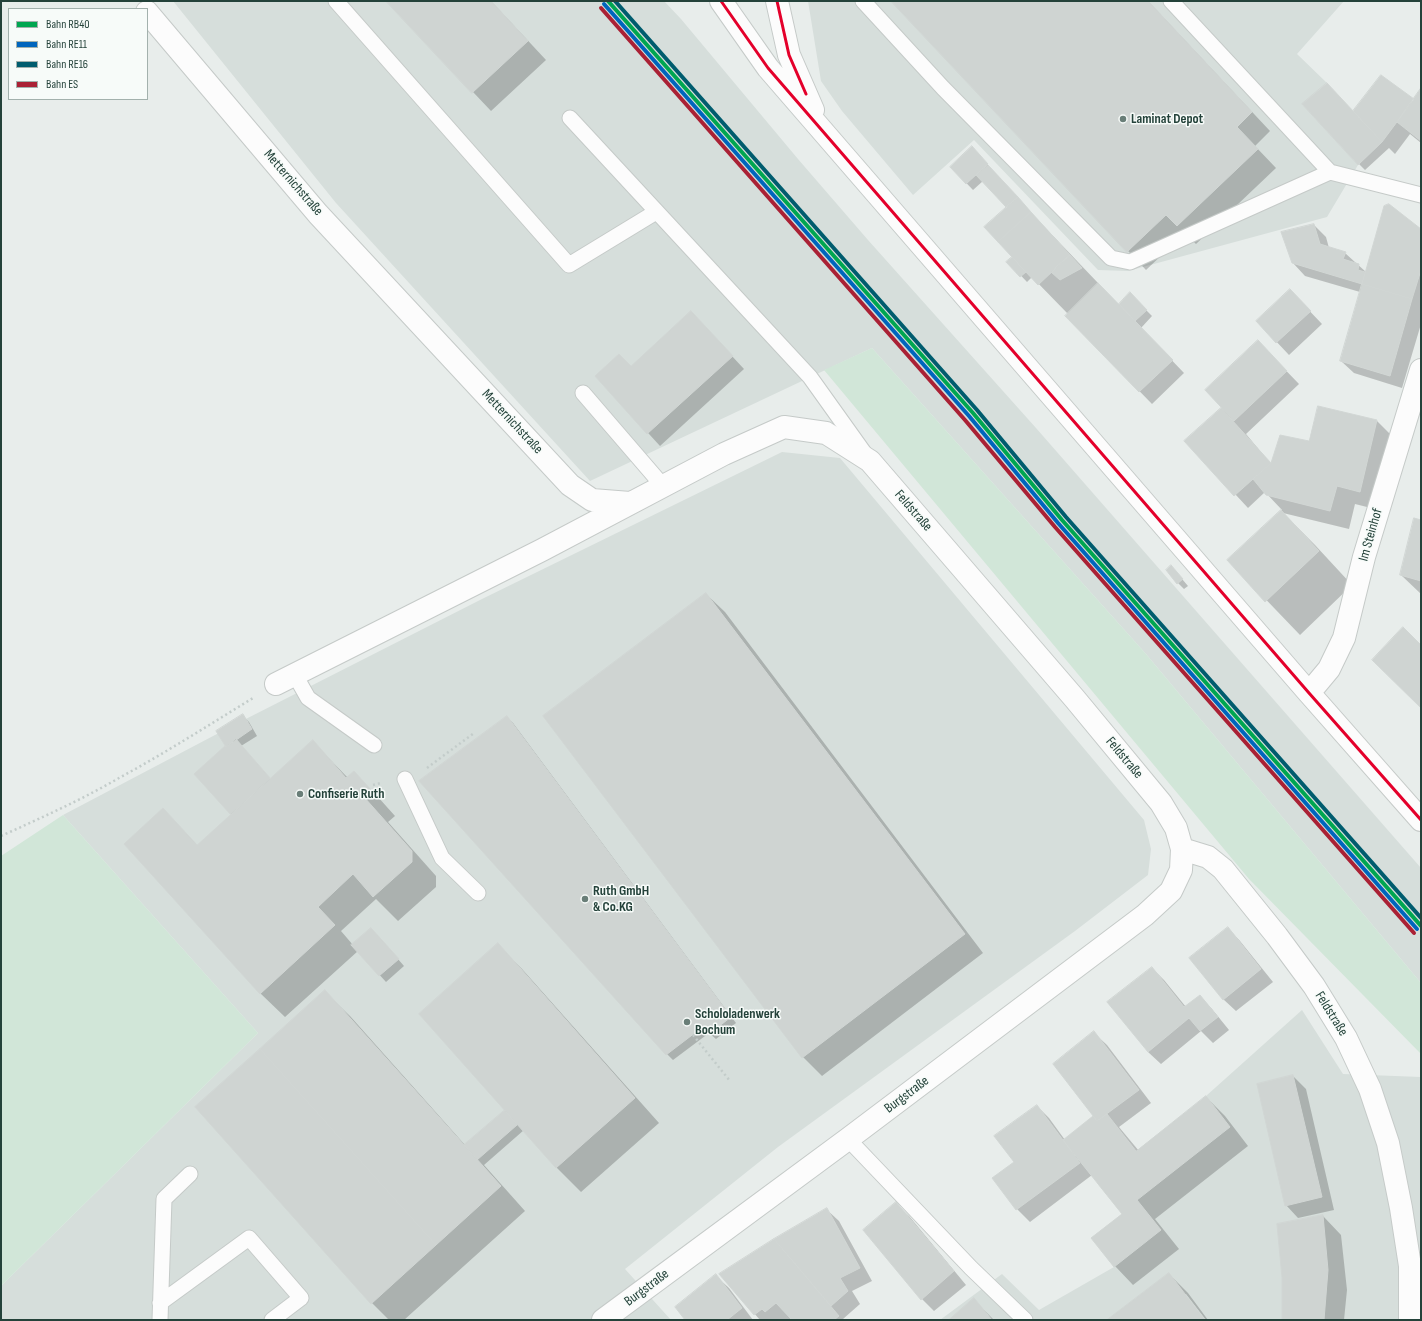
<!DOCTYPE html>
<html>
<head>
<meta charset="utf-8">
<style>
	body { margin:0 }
	#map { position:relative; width:1422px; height:1321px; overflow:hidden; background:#e8edeb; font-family:"Sofia Sans Condensed",sans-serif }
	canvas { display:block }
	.frame { position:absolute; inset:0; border:2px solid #24423a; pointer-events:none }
	.legend { position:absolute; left:8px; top:8px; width:140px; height:92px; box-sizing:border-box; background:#f7fbf9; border:1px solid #a3b1ad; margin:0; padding:5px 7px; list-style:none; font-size:12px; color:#24423a }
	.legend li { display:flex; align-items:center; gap:8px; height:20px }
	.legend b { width:20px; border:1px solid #a3b1ad }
</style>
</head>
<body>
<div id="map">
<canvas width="1422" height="1321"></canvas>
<div class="frame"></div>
<ul class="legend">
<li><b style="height:5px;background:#00a651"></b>Bahn RB40</li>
<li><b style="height:5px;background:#0065bd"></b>Bahn RE11</li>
<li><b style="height:5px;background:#005c6e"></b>Bahn RE16</li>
<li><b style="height:5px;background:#aa2135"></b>Bahn ES</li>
</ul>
</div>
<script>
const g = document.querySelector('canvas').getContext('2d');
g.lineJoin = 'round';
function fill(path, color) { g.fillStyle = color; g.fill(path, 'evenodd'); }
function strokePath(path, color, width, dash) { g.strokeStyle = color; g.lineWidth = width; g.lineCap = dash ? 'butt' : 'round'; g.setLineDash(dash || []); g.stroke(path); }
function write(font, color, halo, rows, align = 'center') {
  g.font = font + ' "Sofia Sans Condensed",sans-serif'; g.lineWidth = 3; g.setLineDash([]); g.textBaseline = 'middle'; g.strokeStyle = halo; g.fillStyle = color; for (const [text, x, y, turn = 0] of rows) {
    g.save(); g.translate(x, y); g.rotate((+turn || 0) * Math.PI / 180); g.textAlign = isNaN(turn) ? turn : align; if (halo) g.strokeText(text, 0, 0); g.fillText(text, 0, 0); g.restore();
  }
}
fill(new Path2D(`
	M173,1h491l17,18 117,140 70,81 168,188 385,440v115l-275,-329 -274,-306 -282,133 -254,-278z
	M808,1h536l-47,53 30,29 -24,21 55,61 -31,52 -199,54 -30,-1 -124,-130 -61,55 -71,-84 -21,-30z
	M782,452l58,6 304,362 7,29 -3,26 -73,56 -297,216 -153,122 46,51h-670v-34l257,-253 -195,-218 171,-90 248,-126z
	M1302,1010l41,64 78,3v243h-481l62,-46 37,36 75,-43 -23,-29 31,-24 -25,-31 109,-87z`), '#d6dedb');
fill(new Path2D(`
	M872,348l274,306 275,329v71l-172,-175 -425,-509z
	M63,815l195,218 -257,253v-430z`), '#d1e6d8');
fill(new Path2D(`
	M387,1h104l55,59 -55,51z
	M892,1h256l122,130 -15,15 21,22 -80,76 -11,-11 -39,37z
	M1421,90v53l-11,-9 -15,20 -6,-6 -24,22 -6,-6 -6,-52 61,-11z
	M978,154l58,64 83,87 11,-11 22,22 -11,12 43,45 -32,31 -86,-88 2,-2 -36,-37 -5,5 -19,-20 10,2 -10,-57 -25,-26 -10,9 -22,-23z
	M1314,225l12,12 3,11 16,5 21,19 55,-42v94l-19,64 -48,-15 -13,-12 19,-69 -55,-16 -12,-13z
	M1302,303l20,21 -33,31 -32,-34z
	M691,312l53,57 -84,77 -64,-70 35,-9z
	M1270,354l29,30 -53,50 25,30 39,-21 9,-36 58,14 19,19 -17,70 -24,-6 -6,25 -66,-16 32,32 37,40 -52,50 -72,-75 54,-50 -17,-18 -17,16 -62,-67 36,-33z
	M1421,521v73l-20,-19z
	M1177,573l11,13 -4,3 -6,-6z
	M706,594l19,18 258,341 -161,123 -19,-19z
	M243,716l6,6 8,14 -16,10 30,34 42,-38 35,36 6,-5 24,24 17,19 -7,6 48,54v11l-38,34 -22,-22 -35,32 12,14 24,-10 27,31 -18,16 -28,-31 -73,66 -25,-24 -97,-183 35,36 34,-31 -36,-40 31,-29z
	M507,717l6,6 223,300 -20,16 -7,-6 -36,27 -6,-6z
	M1228,928l12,13 33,41 -37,29 -13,-12z
	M498,945l24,24 137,154 -78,69 -24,-24 -33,-38 -40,35 41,46 -121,109h-15l-17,-17 -47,-311 25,24 115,129 41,-35z
	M1152,968l12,12 22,27 14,-11 12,13 17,21 -16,13 -12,-12 -40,33 -13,-12z
	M1094,1033l13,12 44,58 -32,24 20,24 67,-54 19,19 23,30 -93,73 24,30 -46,36 -18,-19 -23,-28 31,-24 -31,-39 -62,47 -13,-13 -24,-31 22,-16 22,-56 12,12 16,22 32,-21z
	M1293,1076l13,13 28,121 -36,8 -12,-13z
	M896,1204l13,12 57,69 -32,26 -12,-12z
	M826,1209l13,12 33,60 -20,10 8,13 -17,15 2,1h-85l-40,-46z
	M1323,1216l18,19 6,55 -3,30h-61z
	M1169,1274l19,19 20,27h-2l-20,-26h-2l19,26h-95z
	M716,1276l13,12 24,32h-66z
	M974,1300l20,20h-44z`), '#0003');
const building = new Path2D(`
	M386,1h105l37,40 -56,52z
	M891,1h257l104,111 -15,15 21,22 -81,77 -11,-11 -39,37z
	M1381,75l33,24 -32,43 -29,-31z
	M1327,83l55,59 -24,23 -56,-61z
	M1421,88v53l-24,-19z
	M972,146l16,18 -22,20 -16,-17z
	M988,165l30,32 -12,10 -30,-32z
	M1018,197l13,15 -33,30 -14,-15z
	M1389,204l32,25v41l-9,29 -50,-15 22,-78z
	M1031,212l39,43 -32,30 -40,-43z
	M1314,224l6,20 26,8 -3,7 16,5 -1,6 7,2 -3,12 -70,-21 -11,-31z
	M1070,255l12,13 -22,12 -9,-8z
	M1012,257l14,15 -6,5 -14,-15z
	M1098,283l75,77 -34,32 -74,-76z
	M1362,284l50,15 -22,77 -50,-15z
	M1290,289l21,22 -35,32 -20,-22z
	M1130,292l17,18 -12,11 -16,-17z
	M691,311l42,45 -86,78 -52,-58 24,-22 12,12z
	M1258,340l29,31 -53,50 -29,-31z
	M1318,406l59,14 -17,72 -23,-6 -7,25 -64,-16 -13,-16 18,-16 9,-28 29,6z
	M1221,408l50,55 -37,33 -50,-55z
	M1281,510l38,41 -54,51 -38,-42z
	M1414,518l7,2v61l-21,-6z
	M1171,565l12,14 -6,5 -11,-14z
	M706,593l259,341 -163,124 -259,-342z
	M1403,627l18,18v63l-49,-48z
	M243,714l9,15 -26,18 -10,-16z
	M507,716l224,301 -22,17 -5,-8 -38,29 -247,-274z
	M236,739l34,39 -39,37 -37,-41 31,-28 1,1z
	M313,740l33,38 8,-7 18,20 -8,6 48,54v11l-39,35 -20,-23 -35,33 17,18 -75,69 -136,-150 39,-36 34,37z
	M1228,927l33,42 -38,31 -34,-42z
	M371,928l28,31 -20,17 -28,-31z
	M498,943l137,155 -79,70 -137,-154z
	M1152,967l32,40 16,-12 18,22 -18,14 -11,-13 -41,34 -41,-50z
	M325,990l176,196 -65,59 -176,-196z
	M1094,1031l45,59 -42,31 -44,-57z
	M260,1049l176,196 -65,59 -176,-197z
	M1293,1075l29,122 -37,9 -28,-122z
	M1206,1096l24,31 -93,73 24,30 -47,37 -23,-29 31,-24 -59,-74 30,-24 4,5 10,-7 29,37z
	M1037,1105l43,58 -64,47 -24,-32 22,-16 -20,-26z
	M505,1110l12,15 -40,35 -13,-15z
	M896,1202l58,69 -33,29 -58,-70z
	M827,1208l33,60 -20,10 8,13 -17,15 -57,-67z
	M1323,1215l5,55 -4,50h-42v-43l-5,-53z
	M774,1239l65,77 -5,4h-42l-16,-17 -11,9 -3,-3 -8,6 -35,-41z
	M1169,1273l36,47h-98z
	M716,1274l26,34 -15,12h-42l-10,-13z
	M974,1298l18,22h-43z`);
fill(building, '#cfd4d2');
strokePath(building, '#d1d6d4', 1);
const service = new Path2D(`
	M336,1l233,264 87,-53
	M863,1l80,87 168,170 19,4 200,-90
	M1171,1l159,171 91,23
	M570,118l240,259 55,77
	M583,393l80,93
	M295,675l13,23 66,47
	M405,779l37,79 36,35
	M848,1139l123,129 54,52
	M160,1303l89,-65 52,60 -29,22
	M160,1320l4,-121 26,-25`);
const minor = new Path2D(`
	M721,1l47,67 541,625 112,127
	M777,1l12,54 24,55
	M147,12l171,202 252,271 22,15 38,3
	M276,684l266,-134 182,-96 60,-27 42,6 44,28 205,238 86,104 15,25 6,21 -1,21 -10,21 -26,24 -297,224 -245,181
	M1309,693l20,-24 15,-31 20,-81 57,-187
	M1182,849l26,8 15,12 54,67 37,50 32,52 24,51 18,54 13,65 9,58v54`);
strokePath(service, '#c5cac8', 17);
strokePath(minor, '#c5cac8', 24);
strokePath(new Path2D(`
	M427,768l47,-35
	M373,785l8,-2
	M1,836c40,-18 80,-36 118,-58 46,-25 90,-53 134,-80
	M693,1035l37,46`), '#c3ccca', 2.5, [2, 3]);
strokePath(service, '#fcfcfc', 15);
strokePath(minor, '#fcfcfc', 22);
strokePath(new Path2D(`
	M721,1l47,67 541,625 112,127
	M777,1l12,54 17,39`), '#e4002b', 3);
strokePath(new Path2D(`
	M608,1l365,412 89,107 359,406`), '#00a651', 4);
strokePath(new Path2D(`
	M604,4l365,412 89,107 359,406`), '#0065bd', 4);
strokePath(new Path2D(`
	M615,1l362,409 89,107 355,401`), '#005c6e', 4);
strokePath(new Path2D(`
	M601,8l364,412 90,107 359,406`), '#aa2135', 4);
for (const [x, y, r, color] of [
	[1123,119,4,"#697e78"],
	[300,794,4,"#697e78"],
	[585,899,4,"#697e78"],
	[687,1022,4,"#697e78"]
]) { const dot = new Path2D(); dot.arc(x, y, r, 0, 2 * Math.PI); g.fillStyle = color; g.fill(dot); strokePath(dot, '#f7fbf9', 1.5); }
write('bold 14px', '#24423a', '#f7fbf9', [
	["Laminat Depot",1131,119],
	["Confiserie Ruth",308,794],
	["Ruth GmbH",593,891],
	["& Co.KG",593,907],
	["Schololadenwerk",695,1014],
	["Bochum",695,1030]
], 'left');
write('14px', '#24423a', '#f7fbf9', [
	["Metternichstraße",293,183,49],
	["Metternichstraße",512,422,47],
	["Feldstraße",913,511,49],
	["Im Steinhof",1371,535,-74],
	["Feldstraße",1124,758,50],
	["Feldstraße",1331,1014,58],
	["Burgstraße",907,1095,-37],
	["Burgstraße",647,1288,-37]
]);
</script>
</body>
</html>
